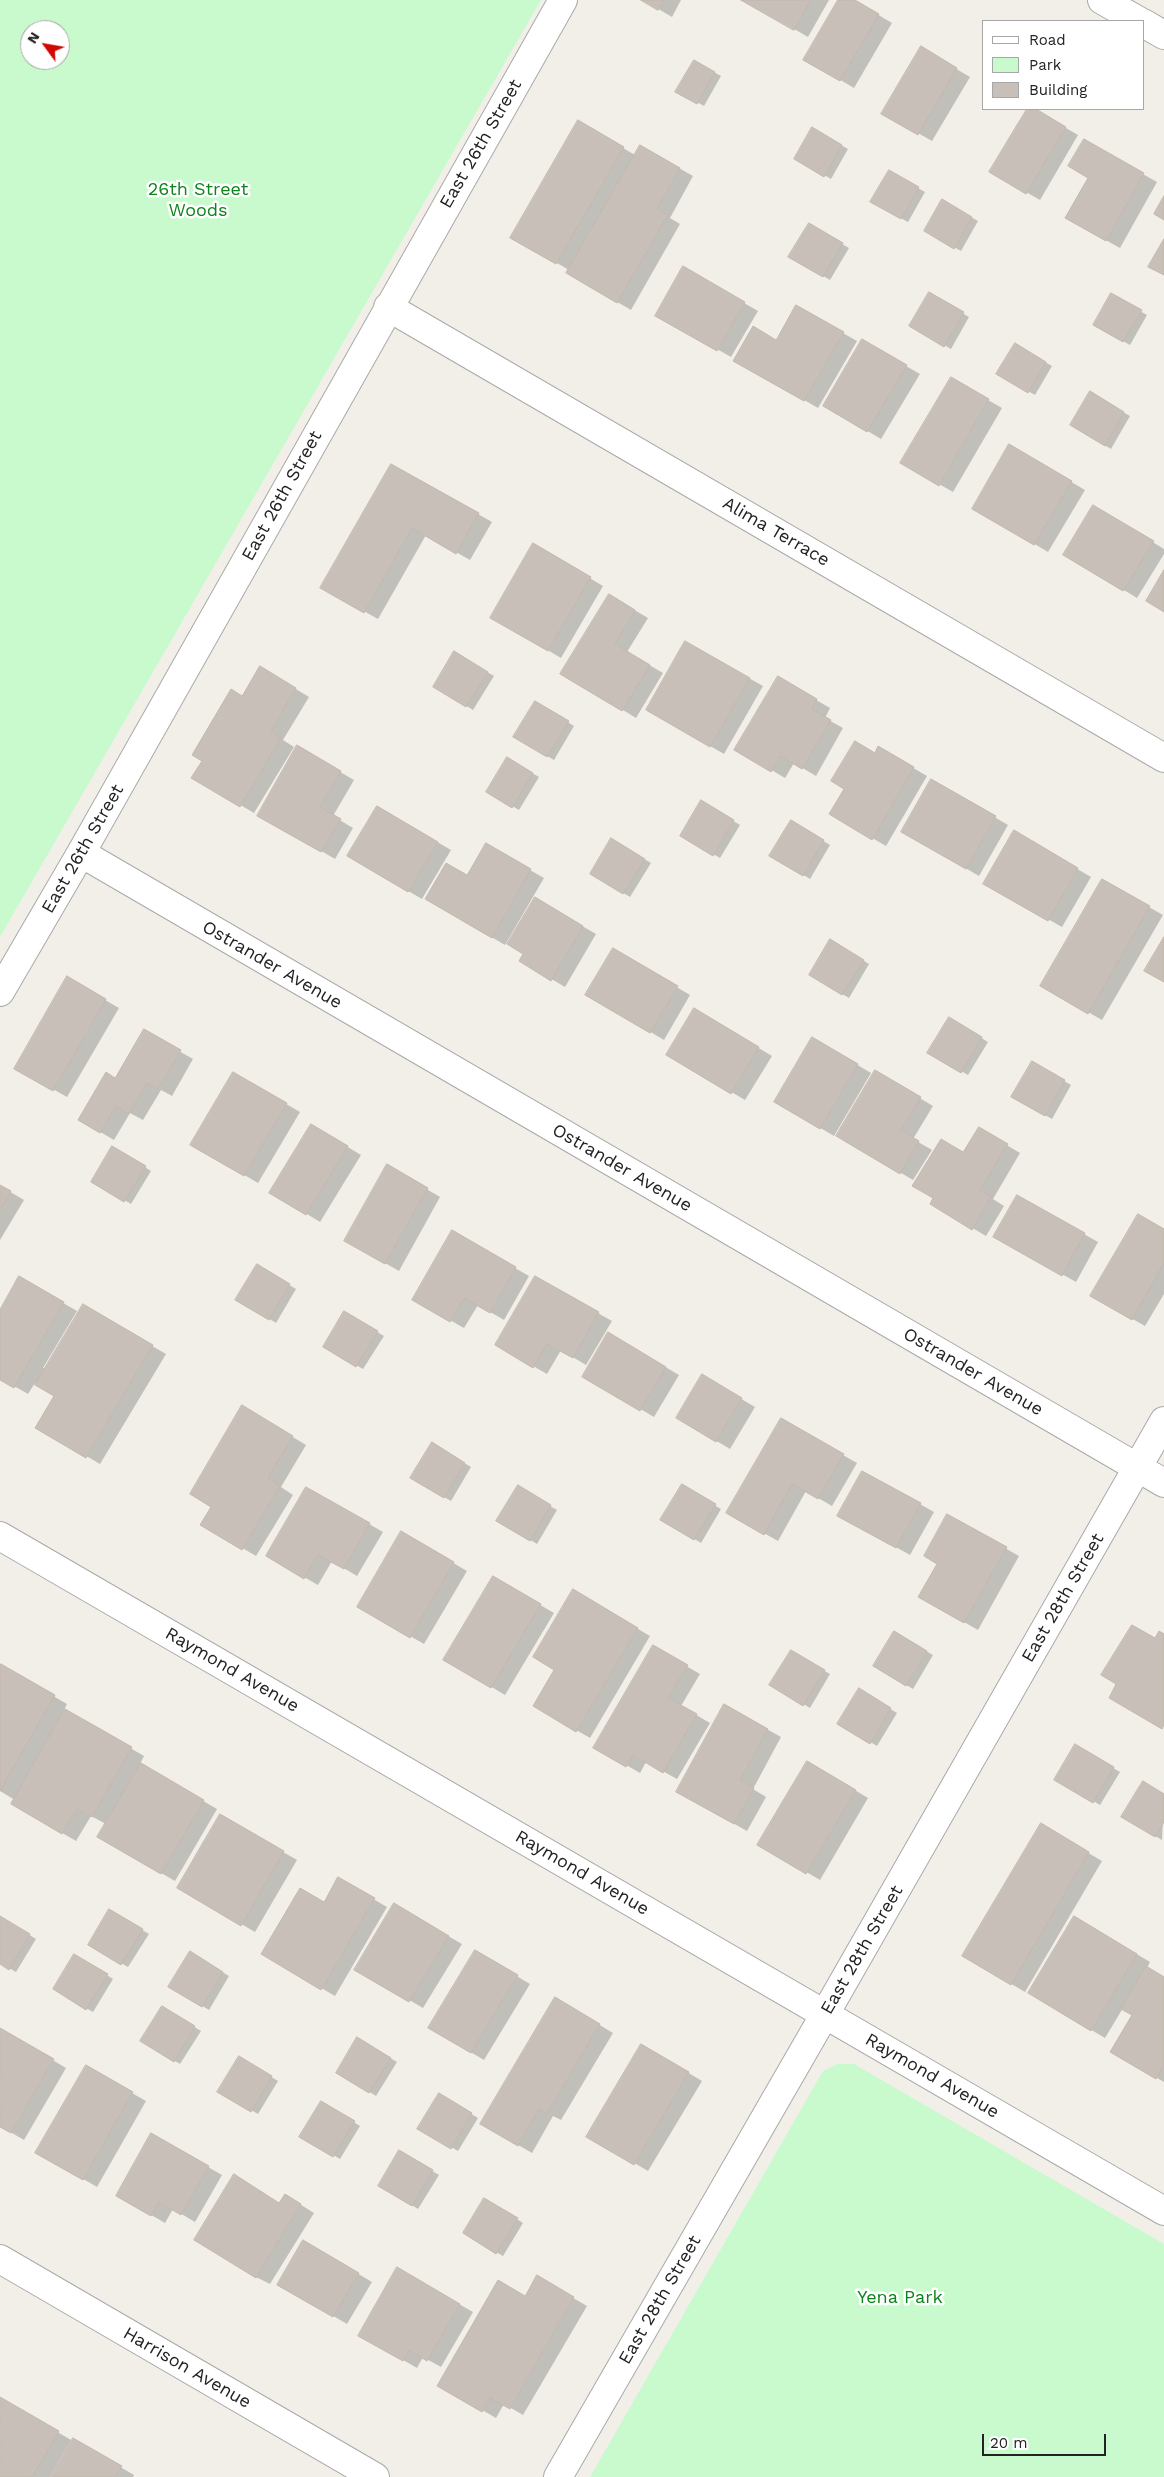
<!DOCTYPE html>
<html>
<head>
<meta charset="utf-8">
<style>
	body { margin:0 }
	#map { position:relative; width:1164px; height:2477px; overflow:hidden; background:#f2efe9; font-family:"Work Sans",sans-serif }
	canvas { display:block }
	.legend { position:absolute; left:982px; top:20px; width:162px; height:90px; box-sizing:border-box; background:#fff; border:1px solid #a7a7a7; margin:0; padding:6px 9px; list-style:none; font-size:15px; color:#222 }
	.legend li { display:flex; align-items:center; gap:10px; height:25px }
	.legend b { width:25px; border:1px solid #a7a7a7 }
	.north { position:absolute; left:20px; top:20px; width:50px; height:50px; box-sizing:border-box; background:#fff; border:1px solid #a7a7a7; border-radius:50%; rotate:302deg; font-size:14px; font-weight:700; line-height:20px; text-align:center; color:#222 }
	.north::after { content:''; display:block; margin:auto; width:18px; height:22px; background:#d20902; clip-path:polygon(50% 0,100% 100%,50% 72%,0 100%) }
	.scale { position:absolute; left:982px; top:2434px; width:124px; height:22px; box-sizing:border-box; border:2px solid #222; border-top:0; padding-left:6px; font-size:15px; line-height:18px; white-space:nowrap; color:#222; -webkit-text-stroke:4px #fff; paint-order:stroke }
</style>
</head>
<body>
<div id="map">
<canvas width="1164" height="2477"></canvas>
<ul class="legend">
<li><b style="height:6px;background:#fff"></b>Road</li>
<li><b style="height:14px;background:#c8face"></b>Park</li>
<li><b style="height:14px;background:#c7bfb8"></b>Building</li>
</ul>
<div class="north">N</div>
<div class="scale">20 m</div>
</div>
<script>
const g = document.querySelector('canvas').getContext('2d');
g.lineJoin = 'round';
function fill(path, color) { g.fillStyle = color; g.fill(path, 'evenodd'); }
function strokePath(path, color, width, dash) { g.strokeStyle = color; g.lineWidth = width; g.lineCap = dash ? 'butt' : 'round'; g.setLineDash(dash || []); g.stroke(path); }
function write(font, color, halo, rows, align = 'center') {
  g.font = font + ' "Work Sans",sans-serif'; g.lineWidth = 5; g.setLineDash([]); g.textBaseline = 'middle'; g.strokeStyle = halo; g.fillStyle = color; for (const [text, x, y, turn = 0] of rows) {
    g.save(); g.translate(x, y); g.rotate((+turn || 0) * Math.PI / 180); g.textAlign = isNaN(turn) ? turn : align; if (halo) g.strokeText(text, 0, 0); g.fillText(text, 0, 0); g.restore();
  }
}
fill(new Path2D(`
	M0,0h541l-541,937zM30,30h30v30h-30z
	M837,2064h17l310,180v233h-574l233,-406z`), '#c8face');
fill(new Path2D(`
	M643,0h38l-9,17z
	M744,0h85l-21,37z
	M840,0h13l39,23 -38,65 -49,-29z
	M921,48l49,29 -38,64 -49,-28z
	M694,61l27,15 -17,30 -27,-15z
	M1028,109h5l45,26 -38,65 -49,-28z
	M578,122l57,33 5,-9 53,30 -23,42 10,6 -49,86 -64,-37 2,-3 -57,-33z
	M813,129l35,20 -17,30 -36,-21z
	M1084,141l73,41 -37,66 -54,-30 24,-41z
	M889,172l36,20 -17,30 -36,-20z
	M942,201l36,20 -17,30 -36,-20z
	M809,225l40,23 -19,32 -40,-24z
	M683,268l75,43 -27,46 -74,-42z
	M930,294l39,23 -18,32 -40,-23z
	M1111,295l36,20 -17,30 -36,-20z
	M797,307l60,34 -39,67 -83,-48 42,-19z
	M862,341l58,33 -39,65 -57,-34z
	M1015,345l37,21 -17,29 -37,-21z
	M951,379l51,29 -49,84 -51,-29z
	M1090,393l40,23 -19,33 -40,-24z
	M1010,446l75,44 -37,62 -74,-44z
	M391,465l101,57 -22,38 -44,-25 -48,84 -56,-31z
	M1107,514l57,35v5l-27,44 -72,-44z
	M534,545l69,41 -42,72 -69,-41z
	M609,595l39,23 -21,34 36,21 -27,45 -74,-45z
	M686,643l77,43 -39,68 -76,-44z
	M455,653l39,23 -21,34 -38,-24z
	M273,675l36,22 -26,43 11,7 -40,66 -61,-36 49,-80z
	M778,678l52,30 -5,10 18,10 -27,48 -22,-13 -9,15 -49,-29z
	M536,703l38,23 -20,34 -39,-23z
	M297,747l57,33 -21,36 20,12 -18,31 -76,-44z
	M879,748l48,28 -41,70 -55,-32z
	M508,759l31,18 -20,33 -31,-18z
	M931,780l77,45 -29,51 -77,-45z
	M702,802l38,23 -20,33 -39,-23z
	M377,807l74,43 -29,49 -74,-43z
	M791,822l39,23 -20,34 -39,-24z
	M1014,832l77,45 -29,50 -78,-44z
	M612,840l39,23 -21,34 -38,-23z
	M486,845l58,33 -39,67 -78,-46 40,-22z
	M1103,881l60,34 -61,105 -60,-34z
	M535,899l61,35 -31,53 -44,-26 4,-8z
	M831,941l38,23 -20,34 -39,-23z
	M614,950l76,45 -26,45 -77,-46z
	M67,978l52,30 -52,89 -52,-29z
	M695,1010l77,46 -27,44 -77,-45z
	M949,1018l39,24 -20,33 -39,-23z
	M144,1031l49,28 -21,37 -11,-6 -18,30 -13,-7 -16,27 -34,-20 36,-41z
	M812,1038l59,35 -37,63 -59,-35z
	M1032,1063l39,22 -19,34 -40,-23z
	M876,1072l57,34 -20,33 19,11 -19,30 -75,-44z
	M233,1073l67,39 -42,71 -66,-39z
	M311,1125l50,30 -41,67 -49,-30z
	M979,1129l41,24 -27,46 11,7 -18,30 -54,-32z
	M113,1147l38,24 -20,33 -38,-23z
	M387,1166l53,31 -41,74 -54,-31z
	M0,1186l24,14 -24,40z
	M1017,1196l81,46 -22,40 -81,-46z
	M1164,1231v63l-19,32 -53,-30z
	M452,1232l77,44 -25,44 -26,-15 -14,23 -50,-28z
	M257,1266l39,23 -20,34 -39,-24z
	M20,1278l57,33 -34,57 3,1 37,-63 83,48 -66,110 -63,-37 19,-31 -21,-13 -7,11 -28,-16v-66z
	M535,1278l77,43 -26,44 -25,-15 -14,24 -51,-29z
	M345,1313l39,23 -21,33 -39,-22z
	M609,1334l70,41 -25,42 -70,-41z
	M702,1376l53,31 -25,42 -52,-31z
	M243,1407l63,38 -25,42 12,8 -37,61 -54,-32 10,-18z
	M781,1420l76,43 -25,43 -26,-15 -28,50 -50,-28z
	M432,1444l39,23 -20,34 -39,-23z
	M863,1472l71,40 -24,43 -71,-40z
	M682,1486l39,23 -20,34 -39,-24z
	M518,1487l39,23 -20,34 -39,-24z
	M306,1488l77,44 -26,44 -25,-15 -14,24 -51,-29z
	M948,1516l71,40 -41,74 -58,-33 19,-34z
	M402,1533l65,38 -43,73 -65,-37z
	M494,1578l60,35 -49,82 -60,-36z
	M573,1591l77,45 -60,102 -55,-32 21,-36z
	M895,1633l38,22 -20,34 -39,-23z
	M653,1647l47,27 -19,32 29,17 -33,56 -31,-17 -6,11 -45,-26z
	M791,1652l39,22 -20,34 -39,-23z
	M2,1666l65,38 -3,6 80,46 -4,8 77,45 -42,72 -76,-44 7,-13 -15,-8 -15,25 -63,-37 2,-4 -15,-9z
	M859,1690l38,23 -20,33 -38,-23z
	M725,1706l56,31 -28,52 13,8 -19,34 -70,-39z
	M1076,1746l44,26 -20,33 -44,-26z
	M808,1762l60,36 -48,82 -61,-36z
	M1164,1795l-2,45 -39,-23z
	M220,1816l77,44 -42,72 -77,-45z
	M1041,1825l61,36 -77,131 -61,-36z
	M339,1879l48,28 -52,89 -72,-42 61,-50z
	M394,1905l68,39 -39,64 -67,-39z
	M110,1911l39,23 -21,33 -39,-22z
	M0,1917l36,22 -20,33 -16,-9z
	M1088,1925l62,37 -3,6 17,10v104l-52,-31 22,-36 -11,-7 -18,30 -76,-45z
	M476,1952l54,32 -46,76 -54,-32z
	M190,1953l39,23 -20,34 -39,-24z
	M75,1955l38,24 -20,33 -39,-23z
	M556,1999l57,34 -52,87 -8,-4 -21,37 -50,-29z
	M162,2007l39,24 -21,33 -38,-23z
	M0,2029l66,39 -42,72 -24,-14z
	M358,2039l39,23 -21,34 -38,-24z
	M642,2045l60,36 -54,90 -60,-35z
	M239,2057l39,24 -20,33 -39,-23z
	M86,2067l60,34 -49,86 -60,-35z
	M439,2094l39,24 -20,33 -39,-23z
	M322,2102l38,24 -20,33 -39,-23z
	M152,2135l70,40 -27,47 -22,-13 -8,14 -48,-28z
	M400,2152l39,23 -21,34 -38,-24z
	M485,2199l38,24 -20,33 -39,-23z
	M298,2203l16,10 -44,71 -14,-7z
	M304,2242l68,40 -25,42 -68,-40z
	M397,2269l76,43 -32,55 -18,-10 -6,11 -57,-33z
	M537,2277l50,29 -64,109 -19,-11 -8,14 -57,-33 86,-88z
	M0,2398l71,42 -21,37h-50z
	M74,2440l60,35 -1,2h-80z`), '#0003');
const building = new Path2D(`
	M641,0h23l-6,10z
	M741,0h70l-17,30z
	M838,0h17l24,14 -39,67 -37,-21z
	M921,46l36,22 -39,67 -37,-21z
	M694,60l21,12 -18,32 -22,-12z
	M1027,109h9l30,18 -40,67 -37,-22z
	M578,120l46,27 -68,117 -46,-26z
	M812,127l30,18 -18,32 -30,-18z
	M1084,139l60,34 -38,68 -41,-23 23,-40 -20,-12z
	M640,145l40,23 -23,41 11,6 -51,88 -51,-30z
	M889,170l30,17 -18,32 -31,-17z
	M1164,196v24l-10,-6z
	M942,199l30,18 -18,32 -30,-18z
	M809,223l34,20 -20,34 -35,-20z
	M1164,239v36l-16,-8z
	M683,266l62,36 -28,49 -62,-35z
	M929,292l35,20 -20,35 -35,-21z
	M1111,293l31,17 -19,32 -30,-17z
	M796,305l48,27 -40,69 -71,-40 20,-35 23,14z
	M862,339l45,26 -40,67 -44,-26z
	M1015,343l31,19 -18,31 -32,-19z
	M951,377l38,22 -50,87 -39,-23z
	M1090,391l34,21 -19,34 -35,-21z
	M1009,444l63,37 -38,64 -62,-36z
	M391,464l88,49 -23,41 -44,-26 -48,85 -44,-25z
	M1093,505l61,36 -31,50 -60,-36z
	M533,543l58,34 -43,74 -58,-33z
	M1164,570v42l-18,-11z
	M609,594l26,16 -20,34 35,21 -28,46 -62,-37z
	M685,641l65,37 -40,69 -64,-37z
	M454,651l34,21 -22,35 -33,-20z
	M260,666l36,22 -25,43 10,7 -41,69 -49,-29 11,-17 -10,-6 39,-66 11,7z
	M778,676l39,23 -5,10 19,11 -29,49 -22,-13 -9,16 -37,-22z
	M535,701l34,20 -22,36 -34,-20z
	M855,741l20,12 3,-7 36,21 -42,73 -43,-26 15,-25 -13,-8z
	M297,745l44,26 -21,36 21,12 -20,33 -64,-36z
	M507,757l26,16 -21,35 -26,-16z
	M931,779l65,37 -30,53 -65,-37z
	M701,800l33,20 -21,36 -33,-20z
	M377,806l61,36 -30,50 -61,-36z
	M791,820l33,20 -21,36 -34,-20z
	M1014,830l64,38 -30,53 -65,-37z
	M611,838l34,21 -22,35 -33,-20z
	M486,843l45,26 -39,69 -67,-39 21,-36 21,12z
	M1102,879l48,27 -62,108 -48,-28z
	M535,897l48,29 -32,55 -32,-20 4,-7 -16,-10z
	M1164,937v45l-20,-11z
	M830,939l34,21 -22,35 -33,-20z
	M613,948l65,38 -28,47 -65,-38z
	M67,976l39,23 -53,92 -39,-22z
	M694,1008l65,39 -28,47 -65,-39z
	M949,1017l33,20 -21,36 -34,-20z
	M144,1029l37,21 -23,39 -11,-6 -18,31 -13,-8 -16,27 -22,-13 28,-48 9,6z
	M812,1037l46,27 -38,65 -46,-27z
	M1032,1061l33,19 -20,36 -34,-19z
	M875,1070l46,27 -20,33 18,11 -19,33 -64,-38z
	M233,1072l54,31 -43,73 -54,-31z
	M311,1124l37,22 -42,69 -37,-22z
	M979,1127l29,17 -28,46 11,7 -19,33 -42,-26 3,-6 -21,-12 29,-47 22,13z
	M112,1146l34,20 -22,36 -33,-20z
	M387,1164l41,24 -43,76 -41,-23z
	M0,1185l11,6 -11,19z
	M1017,1195l68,38 -23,43 -69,-39z
	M1138,1214l26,15v34l-32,57 -42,-24z
	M452,1230l64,37 -26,46 -26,-15 -14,24 -38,-22z
	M257,1264l33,20 -21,36 -34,-20z
	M19,1276l45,26 -50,86 -14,-8v-70z
	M535,1276l64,36 -26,46 -26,-14 -14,24 -38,-23z
	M83,1304l70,41 -67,113 -51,-30 19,-32 -19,-11z
	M344,1311l34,20 -22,36 -33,-20z
	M608,1332l58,35 -26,44 -58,-34z
	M702,1374l40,24 -26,44 -40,-24z
	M242,1405l51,31 -25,42 12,8 -38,64 -42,-25 11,-18 -21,-13z
	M781,1418l63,36 -26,45 -26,-15 -28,51 -38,-22z
	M432,1442l33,21 -21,35 -34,-20z
	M862,1471l59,32 -25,45 -59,-32z
	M682,1484l34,20 -22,36 -34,-20z
	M518,1485l33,20 -21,36 -34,-20z
	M306,1487l64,36 -26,46 -26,-14 -14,24 -38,-23z
	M947,1514l60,33 -43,76 -46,-26 19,-33 -13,-8z
	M401,1531l53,31 -44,76 -53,-31z
	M493,1576l48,28 -50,84 -48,-28z
	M573,1589l65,39 -62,104 -43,-26 21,-36 -21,-13z
	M1132,1625l23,13 4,-7 5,3v91l-2,4 -53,-31 7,-14 -15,-9z
	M894,1631l33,20 -21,35 -33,-20z
	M653,1645l35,20 -20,33 29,16 -34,59 -30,-18 -7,12 -33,-19z
	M791,1650l34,20 -22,36 -34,-21z
	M1,1664l54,31 -55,96v-125z
	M859,1688l32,20 -21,36 -33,-20z
	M724,1704l44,25 -28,51 14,8 -20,36 -58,-32z
	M65,1709l67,38 -40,70 -15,-8 -15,25 -51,-30z
	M1075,1744l39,23 -21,36 -39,-23z
	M807,1761l49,29 -50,84 -49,-29z
	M141,1763l63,37 -43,74 -64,-37z
	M1143,1781l21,13v28l-9,15 -34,-20z
	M220,1814l64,37 -43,75 -64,-38z
	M1041,1823l48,29 -78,133 -49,-29z
	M338,1877l37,21 -54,92 -60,-36 39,-66 24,14z
	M394,1903l55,33 -40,66 -55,-32z
	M109,1909l34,20 -22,36 -33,-20z
	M0,1916l30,18 -21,36 -9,-6z
	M1074,1916l63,38 -46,77 -63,-38z
	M475,1950l43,25 -47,78 -43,-25z
	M190,1951l33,21 -21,35 -34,-20z
	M74,1954l34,20 -22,36 -33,-21z
	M1146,1966l18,11v88l-8,14 -46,-27 22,-37 -11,-6z
	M555,1997l45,27 -53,90 -8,-5 -21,37 -38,-22z
	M162,2006l33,20 -21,36 -34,-21z
	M0,2028l54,31 -43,74 -11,-6z
	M357,2037l34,21 -22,35 -33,-20z
	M641,2044l48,28 -55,93 -48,-28z
	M239,2056l33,20 -21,36 -34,-20z
	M86,2065l47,27 -50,88 -48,-27z
	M439,2093l33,20 -21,36 -34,-20z
	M321,2101l34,20 -22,36 -34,-20z
	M151,2133l58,33 -28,49 -22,-13 -8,14 -35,-20z
	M399,2150l34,20 -21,36 -34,-20z
	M234,2174l45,29 6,-9 16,10 -45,74 -62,-38z
	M484,2198l34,20 -22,36 -33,-21z
	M303,2240l56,33 -26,44 -56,-32z
	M397,2267l63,37 -33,57 -18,-11 -6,11 -45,-25z
	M537,2275l37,22 -64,112 -20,-11 -8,14 -45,-26 61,-106 27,16z
	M0,2397l59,34 -27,46h-32z
	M73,2438l49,28 -7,11h-64z`);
fill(building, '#c7bfb8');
strokePath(building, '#c4b7ab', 1);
const minor = new Path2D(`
	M388,307l776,451
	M81,853l1083,630
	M0,992l81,-139 482,-853
	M0,1536l1164,675
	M0,2259l375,218
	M558,2477l267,-463 339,-593`);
const tertiary = new Path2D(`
	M1102,0l37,21
	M1143,23l21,12`);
strokePath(minor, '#a9a9a9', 30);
strokePath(tertiary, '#a9a9a9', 30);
strokePath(minor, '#fff', 28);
strokePath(tertiary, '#fff', 28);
write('18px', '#222', '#fff', [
	["East 26th Street",481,144,-60],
	["East 26th Street",282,496,-61],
	["Alima Terrace",776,532,30],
	["East 26th Street",83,849,-60],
	["Ostrander Avenue",272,965,30],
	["Ostrander Avenue",622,1168,30],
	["Ostrander Avenue",973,1372,30],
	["East 28th Street",1063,1598,-60],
	["Raymond Avenue",232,1670,30],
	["Raymond Avenue",582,1873,30],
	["East 28th Street",862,1950,-60],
	["Raymond Avenue",932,2076,30],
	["East 28th Street",660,2300,-60],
	["Harrison Avenue",187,2368,30]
]);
write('18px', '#0d831b', '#fff', [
	["26th Street",198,190],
	["Woods",198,211],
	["Yena Park",900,2298]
]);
</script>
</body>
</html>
